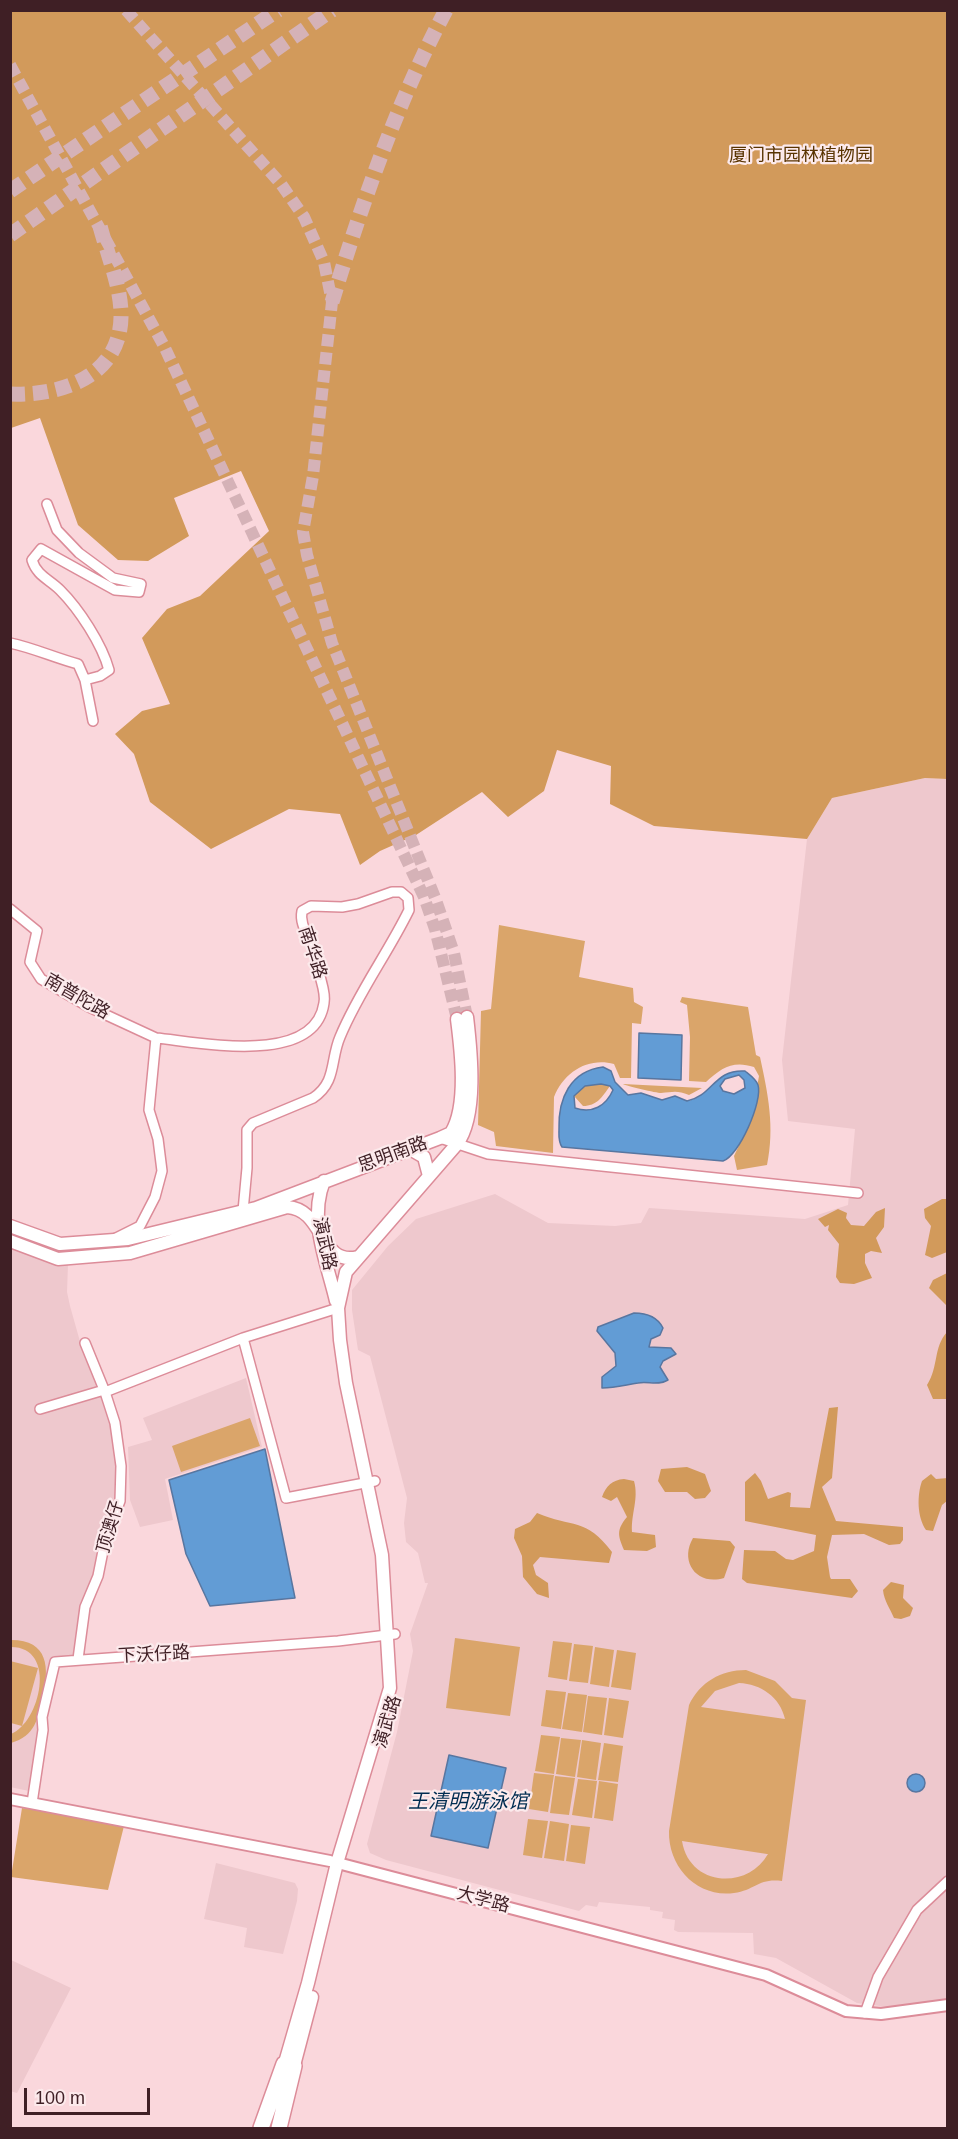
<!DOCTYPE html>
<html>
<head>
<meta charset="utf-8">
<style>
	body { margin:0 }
	#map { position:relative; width:958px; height:2139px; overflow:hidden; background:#fad7dc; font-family:Arial,sans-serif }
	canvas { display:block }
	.frame { position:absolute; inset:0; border:12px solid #3f1f25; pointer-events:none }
	.scale { position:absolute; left:24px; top:2088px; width:126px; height:27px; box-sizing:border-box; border:3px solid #3f1f25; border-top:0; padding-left:8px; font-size:18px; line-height:21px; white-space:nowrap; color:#3f1f25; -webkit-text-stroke:4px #fceaec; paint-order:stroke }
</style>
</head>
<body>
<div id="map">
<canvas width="958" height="2139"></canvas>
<div class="frame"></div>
<div class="scale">100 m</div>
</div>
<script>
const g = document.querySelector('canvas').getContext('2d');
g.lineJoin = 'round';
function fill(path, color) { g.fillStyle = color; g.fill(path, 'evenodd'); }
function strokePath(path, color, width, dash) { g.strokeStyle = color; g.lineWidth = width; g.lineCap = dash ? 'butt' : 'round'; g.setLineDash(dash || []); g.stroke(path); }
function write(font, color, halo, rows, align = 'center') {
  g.font = font + ' Arial,"Noto Sans SC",sans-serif'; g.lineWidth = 4.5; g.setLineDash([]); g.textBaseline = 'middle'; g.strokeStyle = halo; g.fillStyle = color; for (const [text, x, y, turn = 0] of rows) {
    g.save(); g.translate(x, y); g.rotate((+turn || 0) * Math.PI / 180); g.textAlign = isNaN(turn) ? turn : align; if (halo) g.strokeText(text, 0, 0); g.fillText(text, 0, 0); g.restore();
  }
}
fill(new Path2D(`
	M925,778l22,1v1221l-52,8 -38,-5 -81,-45 -22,-4 -1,-21 -75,-1 -4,-2 1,-10 -13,-2 1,-6 -13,-2v-3l-51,-5 -2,5 -11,-2 -7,6 -193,-51 -16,-7 -3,-9 30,-112 16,-81 -3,-17 18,-51h-3l-7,-30 -12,-11 -2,-19 3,-25 -37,-142 -12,-6 -6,-40v-20l36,-44 28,-27 79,-25 53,29 67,3 26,-3 8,-15 156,11 43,-14 7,-76 -67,-8 -6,-61 25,-221 25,-41z
	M10,1249l45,14 13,1 -1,28 3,14 11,39 14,30 15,49 6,41v34l-14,37 -24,116 -5,7 -19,-2 -14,62 -11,72 -19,-4z
	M246,1378l16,69 -97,32 8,41 -33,7 -10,-27 -2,-53 24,-7 -9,-22z
	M216,1863l79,20 3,6 -1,12 -14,53 -39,-7 3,-19 -43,-9z
	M11,1960l60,28 -54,105 -7,-2z`), '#eec8cd');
fill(new Path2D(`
	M499,925l86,16 -6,36 54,11 1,14 9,5 -2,17 -9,-1 -1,55h-11l-6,-14c-26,-7 -50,8 -60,33l-1,56 -57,-7 -2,-14 -16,-7 3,-114 10,-2z
	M682,997l66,10 8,48 4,2c8,37 15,70 7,108l-30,5 -3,-14 17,-36 8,-44 -5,-9c-21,-7 -33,1 -48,15l-17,-1 1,-44 -3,-32 -7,-3z
	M601,1084l9,2c-8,11 -13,20 -27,20l-9,-10 11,-10z
	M623,1084l79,4 -13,7c-12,-5 -16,-3 -28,-2 -4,0 -35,-7 -38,-9z
	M250,1418l10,28 -79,26 -9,-26z
	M455,1638l65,9 -10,69 -64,-8z
	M11,1640c38,0 38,28 32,57 -5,22 -8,39 -32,46v-9c29,-11 47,-87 0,-87z
	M553,1641l19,2 -5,37 -19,-3z
	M574,1644l19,2 -5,37 -19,-2z
	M595,1647l19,3 -5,37 -19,-3z
	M617,1650l19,3 -5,37 -20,-3z
	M10,1661l28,7 -16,58 -11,-3z
	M746,1670l29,11 17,17 14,2 -24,181c-24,-3 -26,9 -48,12 -37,5 -66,-26 -65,-62l20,-126c11,-23 32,-35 57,-35zM739,1683c22,1 41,14 46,36l-84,-12 14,-16zM682,1841l85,13h1c-21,37 -79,32 -86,-13z
	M546,1690l20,2 -5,37 -20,-3z
	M568,1693l19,2 -5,37 -20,-3z
	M588,1696l19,2 -5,37 -19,-3z
	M609,1698l20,3 -6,37 -19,-3z
	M541,1735l19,2 -6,37 -19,-3z
	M561,1738l20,2 -6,37 -19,-3z
	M582,1740l19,3 -5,37 -19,-3z
	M604,1743l19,3 -5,36 -20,-2z
	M534,1773l20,2 -6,37 -19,-3z
	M555,1776l20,2 -6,37 -19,-2z
	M578,1779l19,2 -5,37 -20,-3z
	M599,1781l19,3 -5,37 -19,-3z
	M22,1808l103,14 -17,68 -97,-13z
	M528,1819l20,2 -6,37 -19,-3z
	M550,1821l19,3 -5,37 -20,-3z
	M571,1825l19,2 -5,37 -19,-3z`), '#daa56a');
fill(new Path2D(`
	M10,11h937v768l-22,-1 -93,20 -25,41 -153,-13 -44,-22 1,-38 -54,-16 -13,41 -36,26 -26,-25 -66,43 -36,16 -20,14 -20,-51 -51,-5 -78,40 -61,-47 -16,-48 -19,-20 27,-23 28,-7 -28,-66 25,-29 33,-13 69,-65 -28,-60 -67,27 15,38 -41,25 -30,-1 -40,-35 -38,-107 -29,10z
	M942,1199h5v53l-15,6 -7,-3 6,-29 -6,-8 -1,-9z
	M885,1208l-1,19 -8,11 6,15 -11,-2 -6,3v9l7,15 -18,6 -14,-1 -4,-6 3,-33 -11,-14 1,-5 -4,2 -7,-8 20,-10 9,4 -1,5 5,7 13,1 12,-14z
	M947,1273v33l-18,-18 4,-8z
	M947,1332v67h-14l-6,-14c12,-19 6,-37 20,-53z
	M838,1407l-6,71 -10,9 14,34 67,6v13l-3,4 -11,1 -25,-11 -32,1 -5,22 3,20 1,2h19l8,12 -6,7 -105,-15 -5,-4 2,-29 31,1 11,8 7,1 21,-9 2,-16 -71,-14v-39l10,-9 6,8 7,18 20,-7 3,1 -1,14 20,1 19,-100z
	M687,1467l18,7 6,17 -6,7 -10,1 -8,-7h-22l-7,-11 3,-12z
	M931,1474l5,5 12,-1 -1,23 -5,4 -9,26 -7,-1c-9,-13 -9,-35 -4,-49z
	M624,1479l10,2c5,18 -3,32 -2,51l23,3 1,12 -9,4 -23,-1c-6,-14 -8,-20 3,-33l-10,-20 -6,4 -9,-4c4,-11 10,-17 22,-18z
	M537,1513c35,15 49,4 75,39l-3,11 -69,-6 -7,8 3,10 12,8 1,15 -12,-4 -14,-17 -1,-21 -8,-18 1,-9 15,-7z
	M693,1538l37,3 5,6 -11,31c-27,8 -45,-16 -31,-40z
	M891,1582l13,3 -1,13 10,10 -3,8 -9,3 -7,-1c-4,-10 -10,-17 -11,-28z`), '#d29a5b');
const water = new Path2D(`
	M639,1033l43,2 -1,45 -43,-2z
	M603,1067l8,4 4,11 13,13 13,-2 21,7 13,-4 12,5c26,-5 27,-32 58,-30 5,4 11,8 13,14 5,16 -19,71 -35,76l-161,-14c-4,-6 -3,-11 -3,-18 -1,-30 11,-58 44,-62zM739,1075l5,5 1,8 -11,6 -11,-3 -3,-5 5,-7zM601,1084l9,2 3,4c-7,16 -21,24 -38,18l-1,-12 11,-10z
	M634,1313c12,0 23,3 29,15l-3,7 -9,4 -2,8 22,1 5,6 -13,7 -3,6 8,13c-10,6 -20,1 -30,3 -13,2 -23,5 -36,5v-11l14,-11 -1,-13 -18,-22 1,-4z
	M265,1449l30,149 -85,8 -24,-52 -17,-74z
	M449,1755l57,13 -18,80 -57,-12z
	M907 1783a9 9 0 1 1 18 0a9 9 0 1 1-18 0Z`);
fill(water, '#629cd5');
strokePath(water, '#5876a0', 1.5);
strokePath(new Path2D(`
	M126,10l155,174 23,33 20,45 8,40 -19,174 -10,56 4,23 25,88 104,257 18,53 13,64
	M10,65l154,281 260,551 11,32 22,90`), '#d5b2b7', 12, [12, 6]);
strokePath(new Path2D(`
	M10,191l268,-181
	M10,235l322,-225
	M332,302c30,-99 65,-200 114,-292
	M10,394c54,2 113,-19 111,-82 -1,-28 -14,-59 -21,-86`), '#d5b2b7', 15, [15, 8]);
const minor = new Path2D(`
	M10,643c24,5 45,15 68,21l7,16 15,-4 9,-6c-7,-26 -30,-61 -49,-80 -11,-11 -23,-14 -28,-30l9,-11 74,41 24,2 2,-8 -28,-6 -34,-25 -22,-23 -10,-26
	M85,680l8,41
	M10,909l27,22 -7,31 11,17 48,28 67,31
	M440,1138l48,16 370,39
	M116,1238l24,-12 15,-29 7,-26 -4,-32 -9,-29 7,-72c43,4 159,29 168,-35 2,-10 -3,-21 -5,-31 -1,-7 -2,-15 -5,-22 -4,-14 -15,-24 -12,-39l9,-5 31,1 16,-3 34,-12h9l7,6 1,12c-21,43 -51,83 -69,127 -10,23 -3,45 -27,61l-60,25 -6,7v38l-4,43
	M243,1338l43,160 89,-17
	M85,1343l20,49
	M40,1409l64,-19
	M78,1659l7,-52 13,-31 7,-35 15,-40 1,-35 -6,-43 -10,-31 138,-54 95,-30
	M32,1803l11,-73 -1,-13 13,-55 283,-21 57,-7
	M865,2013l13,-36 39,-67 31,-29`);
const tertiary = new Path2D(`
	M10,1799l320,62 436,114 80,36 35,3 67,-9`);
const secondary = new Path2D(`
	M410,1149l14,8 5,19
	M324,1181c-16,39 3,81 12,120
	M10,1226l50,18 68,-5 128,-31 184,-70 11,-5c17,-27 10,-83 6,-114
	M10,1241l48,18 72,-6 157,-46c38,2 32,60 71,50
	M282,2073l26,-90 29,-120 53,-175 -8,-133 -36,-172 -6,-43 -2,-32 8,-36 111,-128c21,-28 14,-93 10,-127
	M292,2073l20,-76`);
const trunk = new Path2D(`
	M261,2128l23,-64
	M279,2128l15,-62`);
strokePath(minor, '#dc8c99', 12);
strokePath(tertiary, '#dc8c99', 14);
strokePath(secondary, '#dc8c99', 15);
strokePath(trunk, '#dc8c99', 18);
strokePath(minor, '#fff', 9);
strokePath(tertiary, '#fff', 10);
strokePath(secondary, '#fff', 12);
strokePath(trunk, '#fff', 15);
write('18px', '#593400', '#fceaec', [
	["厦门市园林植物园",801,156]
]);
write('18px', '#3f1f25', '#fceaec', [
	["南华路",312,953,72],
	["南普陀路",77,997,30],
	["思明南路",393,1155,-20],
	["演武路",324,1244,78],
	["顶澳仔",111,1527,-74],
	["下沃仔路",154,1655,-3],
	["演武路",388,1722,-73],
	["大学路",483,1900,15]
]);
write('italic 20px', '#002c51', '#fceaec', [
	["王清明游泳馆",468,1802]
]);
</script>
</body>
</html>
